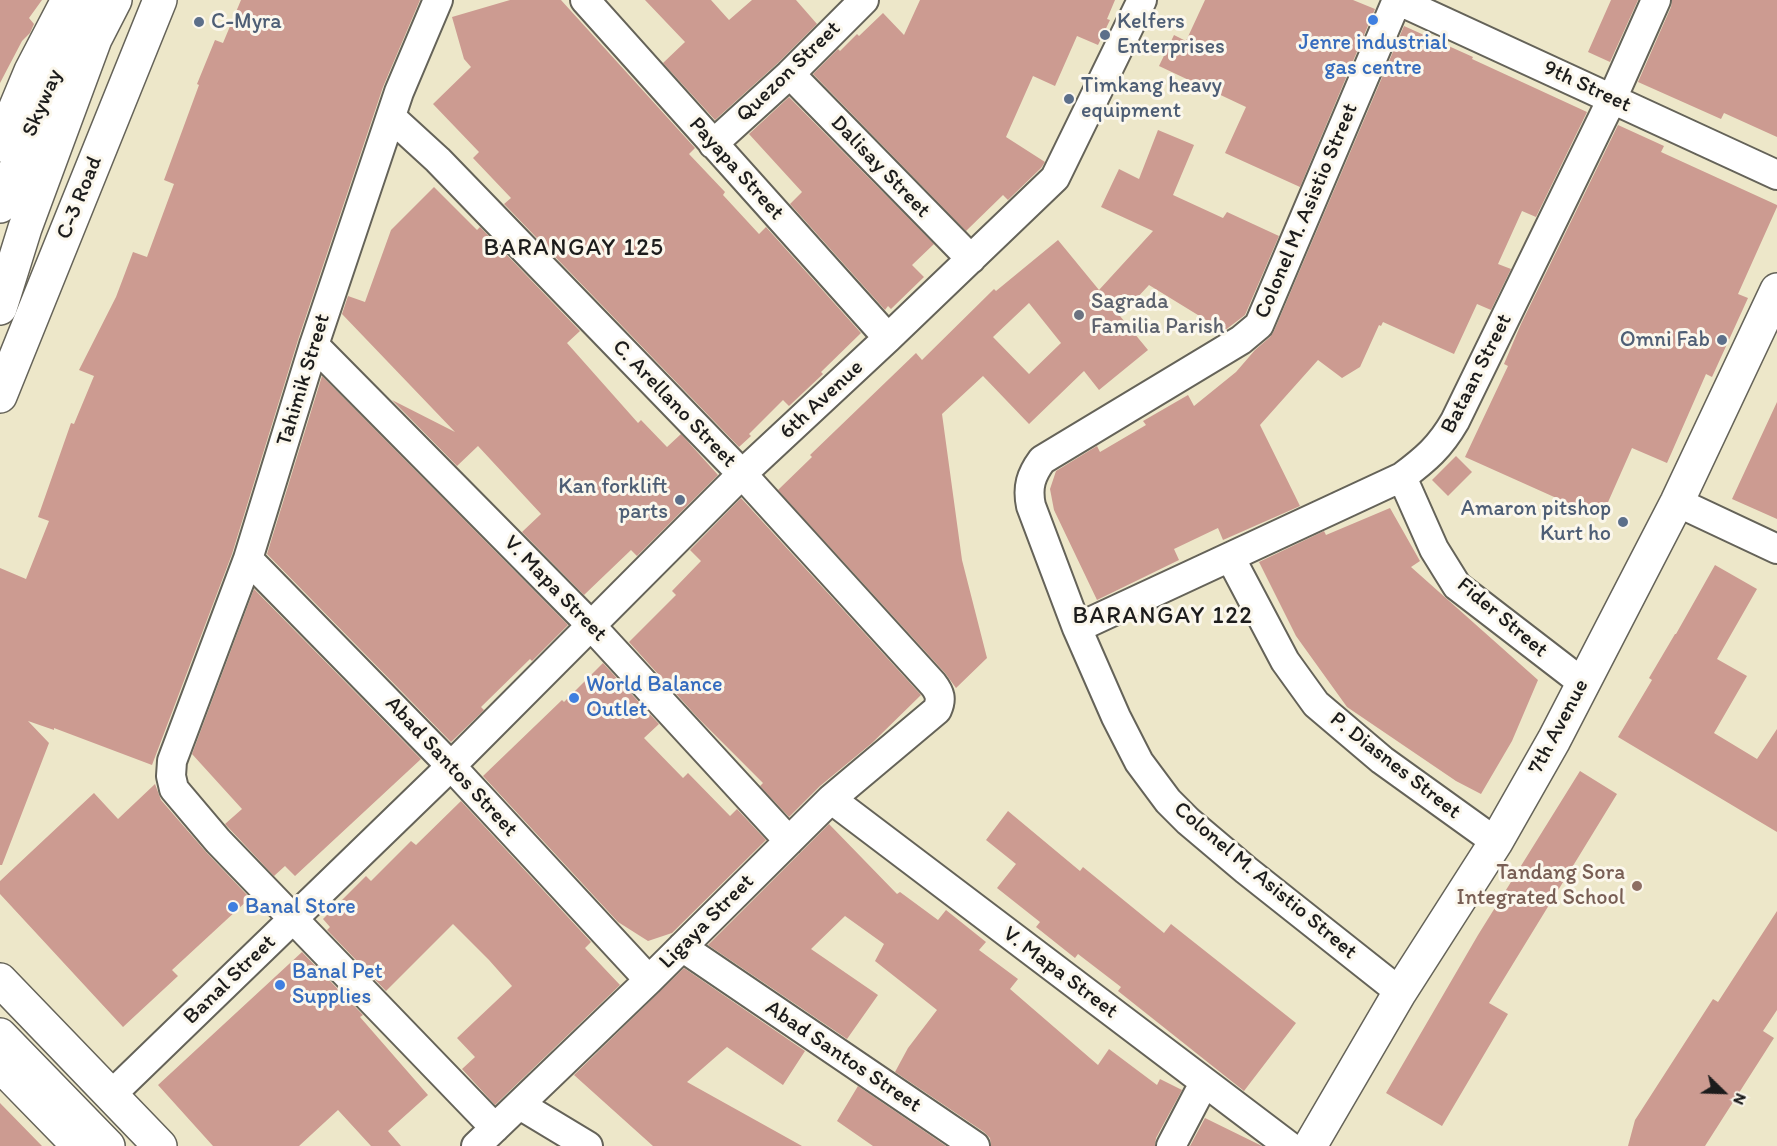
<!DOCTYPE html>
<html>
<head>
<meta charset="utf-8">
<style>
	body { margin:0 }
	#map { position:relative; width:1777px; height:1146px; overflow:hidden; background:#ede7c9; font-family:Itim,sans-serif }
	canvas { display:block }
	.north { position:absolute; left:1693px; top:1062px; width:60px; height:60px; -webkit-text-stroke:4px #fbf7ec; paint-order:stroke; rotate:113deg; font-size:16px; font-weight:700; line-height:24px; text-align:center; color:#1c1c1c }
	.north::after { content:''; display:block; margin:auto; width:21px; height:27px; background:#1c1c1c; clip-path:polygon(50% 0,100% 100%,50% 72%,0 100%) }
</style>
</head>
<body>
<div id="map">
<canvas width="1777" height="1146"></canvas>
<div class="north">N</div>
</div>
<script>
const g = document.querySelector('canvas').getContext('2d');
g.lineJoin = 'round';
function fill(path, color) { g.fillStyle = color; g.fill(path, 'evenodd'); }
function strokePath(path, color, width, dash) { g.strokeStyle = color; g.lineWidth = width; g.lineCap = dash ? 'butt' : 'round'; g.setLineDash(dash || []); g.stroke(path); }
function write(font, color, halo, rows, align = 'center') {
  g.font = font + ' Itim,sans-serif'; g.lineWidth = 6; g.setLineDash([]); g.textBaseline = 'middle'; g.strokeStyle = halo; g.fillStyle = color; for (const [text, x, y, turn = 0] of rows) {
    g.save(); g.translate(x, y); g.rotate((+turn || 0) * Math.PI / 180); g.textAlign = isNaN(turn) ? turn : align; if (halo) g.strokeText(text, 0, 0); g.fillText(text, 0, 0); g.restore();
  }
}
fill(new Path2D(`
	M0,0h42l-13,18 5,6 -4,9 -8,8 -22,42z
	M241,0h179l-37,87 -85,253 -66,214 -80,211 -98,-37v2l-26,-9 21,22 -47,122h-2v-297l26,11 23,-58 -11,-4 33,-94 3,1 20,-48 -15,-6 37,-73 17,-45 14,5 27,-73 -10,-4 35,-95 -2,-1 18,-44 8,3z
	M510,0h51l134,148 -6,6 36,38 -2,3 36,39 7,-7 95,106 -40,39 2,2 -34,32 -6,-6 -34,34 2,2 -12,11 -235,-243 7,-6 -38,-40 6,-6 -46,-48 38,-37 -7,-8 -12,-42z
	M645,0h66l18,20 23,-20h44l21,24 -38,38 -64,58 -52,-57 22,-21z
	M920,0h195l-8,19 3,1 -12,25 -21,-9 -22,50 -22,-10 -27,61 39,25 -4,6 -33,32 -5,-5 -37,36 -153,-157 25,-25 2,2 17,-17 2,2 24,-23 21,22z
	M1205,0h148l22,9 -75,178 -75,-34 21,-46 -87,-41 15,-31 12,6z
	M1611,0h27l-28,62 -22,-10z
	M1672,0h105v137l-53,-24 -3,6 -83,-37 33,-75z
	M1404,26l69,31 -1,2 115,53 -51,105 -14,-6 -24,53 13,5 -20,41 -14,-6 -23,50 -71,-32 -2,4 -2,-1 -19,42 -18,11 -24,-18 -58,65 40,81 -77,34 -5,-12 -44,21 5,11 -82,40 -43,-90 -4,-21 6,-18 41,-25 3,6 46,-27 -3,-4 45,-26 6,11 42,-34 19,-22 15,-13 4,-6z
	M789,97l145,147 -22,21 12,12 -33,32 -3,-3 -3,4 -95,-106 12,-12 -53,-58z
	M1618,125l46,21 -3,6 116,53v2l-39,87 10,4 -36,79 -6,-3 -39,89 -35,-15 -31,70 -136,-61 43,-91 -4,-2 17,-40z
	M1158,130l36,15 -21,50 50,23 4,-6 52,24 -34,79 -21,16 -75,-46 -29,31 28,34 -49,40 -15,-19 -55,53 -46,-48 -41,38 20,146 25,98 -31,30 -11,-15 -167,-183 34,-33 -2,-2 106,-102 6,7 72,-71 2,2 62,-51 41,50 54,-59 -52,-24 18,-38 20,10zM1029,303l32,40 -32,31 -36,-37z
	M434,187l43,43 3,-3 100,104 -13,12 71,80 3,-3 26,27 14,-13 37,41 -81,81 -6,-6 -47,45 -62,-63 19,-18 -63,-68 -21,20 -65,-66 63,32 -113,-118 6,-18 17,6 26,-72z
	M322,376l246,249 -36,36 -2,-2 -49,48 3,3 -33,32 -184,-188z
	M1777,402v117l-45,-20z
	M1456,456l16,16 -24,24 -16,-16z
	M741,498l180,197 -49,48 -52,43 -31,31 -29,-31 3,-3 -65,-65 -69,-76 47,-47 -4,-4 29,-30 -11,-11z
	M1390,508l30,53 -9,6 127,113 -26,61 -31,53 -25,-13 -109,-74 -51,-71 -37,-74 65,-31 2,4z
	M1715,565l42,24 -40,70 30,17 -33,57 43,26 20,-30v103l-159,-95 34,-57 -3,-2 26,-44h1z
	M254,589l167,170 -126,117 -10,-10 -11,10 -49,-52 17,-15 -50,-55z
	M603,663l56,61 -15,14 39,40 5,-5 42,43 7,-7 29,31 -94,93 -24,8 -30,-19 -135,-146 79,-76 2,2z
	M1580,771l37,23 -128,209 19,11 -66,112 -56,-33 92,-158z
	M155,784l6,16 45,52 44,46 -78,72 6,6 -55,51 -123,-133v-13l94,-88 24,26z
	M461,801l130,141 -6,6 35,37 -125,120 -33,-36 13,-12 -18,-19 55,-52 -23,-26 -36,-36 -67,67 -59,-61 3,-3 -7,-8 43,-43 5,5 40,-40 5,4z
	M1008,811l72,60 3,-4 81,66 7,-9 125,99 -52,68 -126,-100 3,-4 -43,-33 -3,4 -39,-31 4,-5 -43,-34 19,-24 -30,-24z
	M829,824l68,70 3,-2 38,28 8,-10 40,32 -7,8 39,29 -8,10 88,76 11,-16 48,36 3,-6 22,11 -26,48 -1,8h-164l-1,-8 -6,-6 -89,-60 13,-24 29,-38 -62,-49 9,-17 -39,-28 -34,33 67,46 -31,44 -139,-94z
	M1777,911v99l-14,21 11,7 -69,108h-77l7,-26 78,-121 5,3z
	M302,952l61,63 -3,2 68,78 -40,36 13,15h-30l-33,-36 -39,36h-86l-55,-61z
	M684,968l121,83 -22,34 -56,-38 -40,35 115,64h-149l-79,-71z
	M858,1086l88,60h-73l-36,-25z
	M0,1103l42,43h-42z
	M1205,1118l55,27 2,1h-72z`), '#cc9b91');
const minor = new Path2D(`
	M438,0l-39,92 -85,253 -66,214 -76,202 -1,15 3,13 44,52 277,287
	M585,0l303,338
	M790,74l181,185
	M391,117l47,43 304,314 191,210c7,9 9,15 4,26l-106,89 -182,181 -173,166
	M713,144l77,-70 74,-74
	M314,345l269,272 206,224
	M1402,477l32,72 23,37 126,97
	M1677,502l100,47
	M1230,557l55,104 31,43 66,56 114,82
	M248,559l203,207 198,214
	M1077,628l325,-151c24,-18 38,-30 53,-56l157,-322 44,-99
	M831,799l458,347
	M682,947l293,199
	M1400,992l-154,-122 -58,-49 -20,-20 -29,-39 -23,-45 -39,-89 -46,-122c-4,-19 0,-31 11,-46l199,-120 18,-15 138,-325 380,175
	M111,1095l340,-329 291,-292 146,-136 167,-160 87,-178
	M520,1105l68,41
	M1171,1146l33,-63`);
const secondary = new Path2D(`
	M1310,1146l90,-154 96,-150 58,-102 123,-238 100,-212`);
const primary = new Path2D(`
	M0,145l31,-74 37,-71
	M0,396l160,-396
	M0,980l160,166
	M0,1065l79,81`);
const motorway = new Path2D(`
	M0,206l74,-178 15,-28
	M0,308l25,-80 70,-189 20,-39
	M0,1035l108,111`);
strokePath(minor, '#656359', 32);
strokePath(secondary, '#656359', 36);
strokePath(primary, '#656359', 36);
strokePath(motorway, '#656359', 36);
strokePath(minor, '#fff', 28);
strokePath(secondary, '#fff', 33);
strokePath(primary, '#fff', 33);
strokePath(motorway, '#fff', 33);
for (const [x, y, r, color] of [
	[1373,20,6,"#3f7fe0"],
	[199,22,6,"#5c6f8a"],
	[1105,35,6,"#5c6f8a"],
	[1069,99,6,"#5c6f8a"],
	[1079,315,6,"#6b7280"],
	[1722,340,6,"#5c6f8a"],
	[680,500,6,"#5c6f8a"],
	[1623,522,6,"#5c6f8a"],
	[574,698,6,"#3f7fe0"],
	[1637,886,6,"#8d6e63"],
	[233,907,6,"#3f7fe0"],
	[280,985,6,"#3f7fe0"]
]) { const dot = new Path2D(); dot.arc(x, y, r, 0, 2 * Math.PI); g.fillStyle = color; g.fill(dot); strokePath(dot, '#fbf7ec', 2); }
write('22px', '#4e5e75', '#fbf7ec', [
	["C-Myra",211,22],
	["Kelfers",1117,22],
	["Enterprises",1117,47],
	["Timkang heavy",1081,86],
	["equipment",1081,111],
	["Omni Fab",1710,340,"right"],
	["Kan forklift",668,487,"right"],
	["parts",668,512,"right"],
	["Amaron pitshop",1611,509,"right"],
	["Kurt ho",1611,534,"right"]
], 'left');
write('22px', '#366cbe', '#fbf7ec', [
	["Jenre industrial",1373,43,"center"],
	["gas centre",1373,68,"center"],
	["World Balance",586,685],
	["Outlet",586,710],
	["Banal Store",245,907],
	["Banal Pet",292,972],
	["Supplies",292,997]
], 'left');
write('22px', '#1c1c1c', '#fbf7ec', [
	["Quezon Street",789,72,-44],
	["9th Street",1587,87,25],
	["Skyway",43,103,-67],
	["Dalisay Street",880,167,46],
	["Payapa Street",736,169,48],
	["C-3 Road",80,198,-68],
	["Colonel M. Asistio Street",1307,211,-67],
	["Bataan Street",1477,374,-63],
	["Tahimik Street",304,380,-73],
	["6th Avenue",822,400,-43],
	["C. Arellano Street",674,404,46],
	["V. Mapa Street",555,589,46],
	["Fider Street",1502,618,40],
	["7th Avenue",1559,727,-62],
	["P. Diasnes Street",1395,766,38],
	["Abad Santos Street",451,767,47],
	["Colonel M. Asistio Street",1265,881,40],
	["Ligaya Street",707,922,-45],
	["V. Mapa Street",1060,973,37],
	["Banal Street",230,980,-44],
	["Abad Santos Street",843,1057,34]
]);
write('22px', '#5b616d', '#fbf7ec', [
	["Sagrada",1091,302],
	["Familia Parish",1091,327]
], 'left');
write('22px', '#785e54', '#fbf7ec', [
	["Tandang Sora",1625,873],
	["Integrated School",1625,898]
], 'right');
g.letterSpacing = '1.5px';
write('24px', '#1c1c1c', '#fbf7ec', [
	["BARANGAY 125",574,249],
	["BARANGAY 122",1163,617]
]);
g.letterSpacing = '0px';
</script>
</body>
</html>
